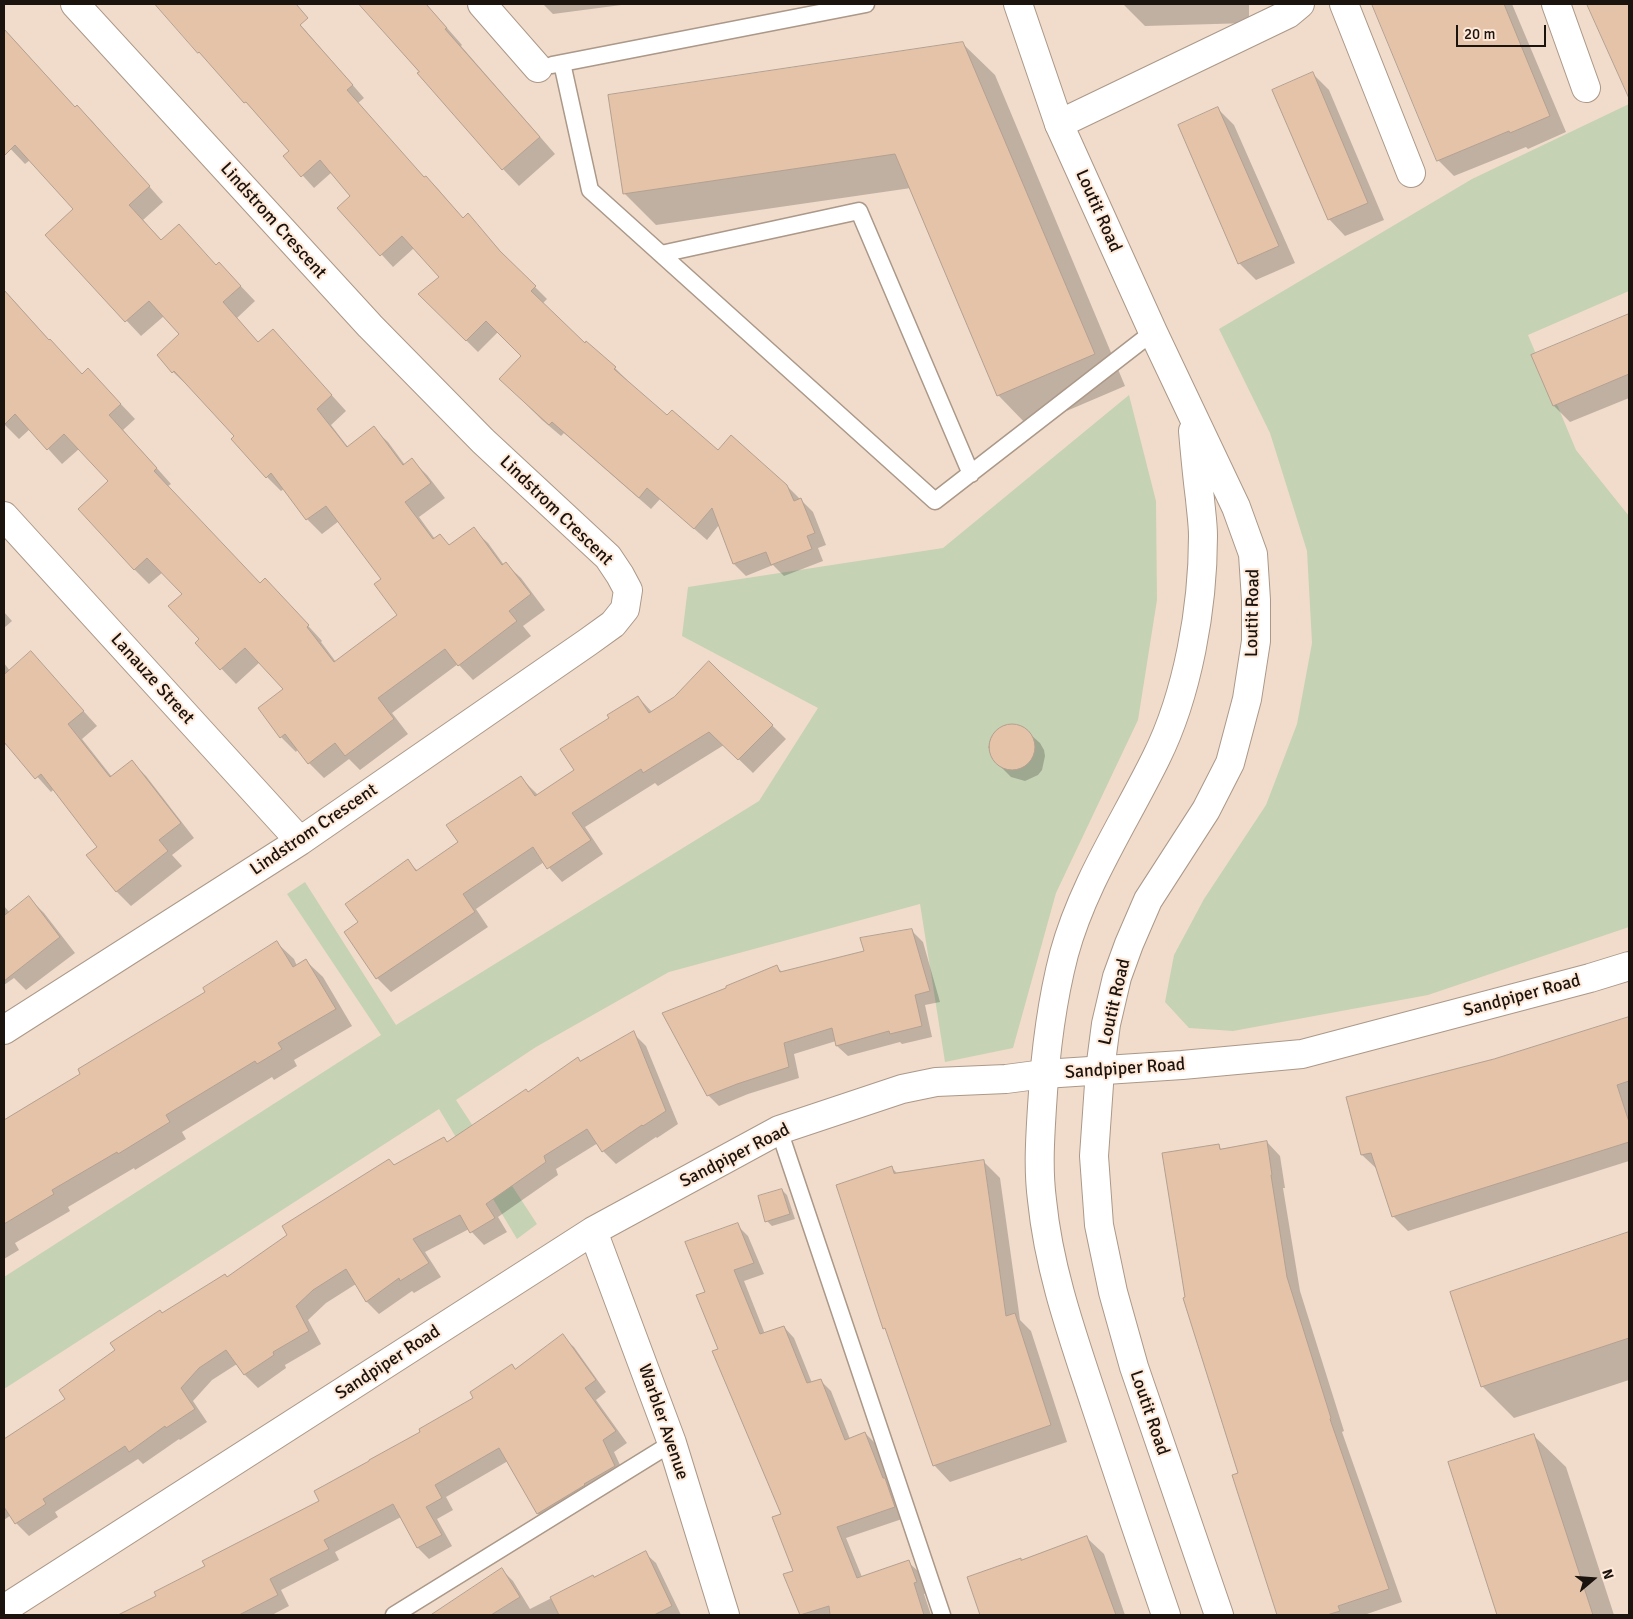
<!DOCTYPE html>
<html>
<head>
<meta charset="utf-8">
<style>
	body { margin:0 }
	#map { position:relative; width:1633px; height:1619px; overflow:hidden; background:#f1dccb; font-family:Signika,sans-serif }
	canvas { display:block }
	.frame { position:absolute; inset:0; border:5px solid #1b130e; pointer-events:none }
	.north { position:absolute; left:1568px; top:1554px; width:50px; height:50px; -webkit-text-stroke:4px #ffe9d8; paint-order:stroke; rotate:72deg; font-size:14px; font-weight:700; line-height:20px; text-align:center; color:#1b130e }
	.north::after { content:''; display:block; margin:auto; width:18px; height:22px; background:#1b130e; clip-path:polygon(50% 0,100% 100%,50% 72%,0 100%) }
	.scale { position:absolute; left:1456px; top:25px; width:90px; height:22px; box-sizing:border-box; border:2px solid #1b130e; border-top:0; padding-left:6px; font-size:15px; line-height:18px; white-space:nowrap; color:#1b130e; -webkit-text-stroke:4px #ffe9d8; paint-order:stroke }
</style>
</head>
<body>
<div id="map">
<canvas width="1633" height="1619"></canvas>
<div class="frame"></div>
<div class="north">N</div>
<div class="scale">20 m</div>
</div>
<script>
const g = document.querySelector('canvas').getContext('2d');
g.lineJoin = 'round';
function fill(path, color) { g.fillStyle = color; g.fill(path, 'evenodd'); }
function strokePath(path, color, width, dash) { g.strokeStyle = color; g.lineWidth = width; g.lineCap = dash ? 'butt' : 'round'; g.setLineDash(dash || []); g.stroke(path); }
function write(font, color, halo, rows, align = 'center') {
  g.font = font + ' Signika,sans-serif'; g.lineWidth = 4; g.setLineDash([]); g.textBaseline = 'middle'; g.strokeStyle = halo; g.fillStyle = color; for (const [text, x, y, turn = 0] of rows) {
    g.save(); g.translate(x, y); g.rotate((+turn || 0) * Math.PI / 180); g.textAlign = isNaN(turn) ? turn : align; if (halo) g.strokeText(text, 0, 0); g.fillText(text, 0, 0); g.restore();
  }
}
fill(new Path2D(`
	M1629,104v187l-101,44 48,115 53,66v411l-201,68 -195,36 -44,-3 -24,-26 9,-47 30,-56 62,-94 31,-81 15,-81 -5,-92 -37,-118 -51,-104 253,-150z
	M1129,395l27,106 1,99 -19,120 -82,173 -43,155 -68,14 -25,-158 -251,68 -133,75 -80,53 81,124 -20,15 -78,-130 -435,280v-112l377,-242 -94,-141 18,-12 91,143 363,-224 59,-93 -136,-72 6,-49 255,-39z`), '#c6d2b4');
fill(new Path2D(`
	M155,4h117l9,10 17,8 66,76 -6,5 67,76 1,-2 12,12 25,30 5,-4 43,48 36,36 -5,5 43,40 1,-1 29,25 12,12 -1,1 41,36 51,35 69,34 26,26 13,33 -8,3 5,13 -39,15 -11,-11 -27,11 -12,-12 -15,-39 -12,15 -47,-41 -9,10 -87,-76 -3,3 -19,-16 -41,-41 21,-23 -24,-24 -20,20 -58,-57 21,-18 -27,-29 -21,19 -54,-59 13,-12 -20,-24 -18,16 -29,-32 6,-5z
	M361,4h65l36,41 -1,1 94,108 -36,32 -16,-17z
	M543,4h86l-76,10z
	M1123,4h126v19l-104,3z
	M1386,4h126l54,128 -38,17 -2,-2 -72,29 -16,-16 -63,-152z
	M1589,4h40v82l-7,-8z
	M4,29l72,79 1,-1 15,14 71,81 -20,18 19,21 55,25 17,13 21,22 -18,17 22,25 14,-13 73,81 -15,14 17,22 25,-19 15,14 17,23 7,-5 15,15 18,23 -26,19 16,22 5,-3 10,10 23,-17 15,14 16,22 2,-1 15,14 24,32 -22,16 8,10 -58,44 -15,-16 -66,49 16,21 -48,36 -11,-11 -25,19 -15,-15 -11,-14 -2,3 -15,-15 4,-47 -25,-28 -24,22 -39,-41 4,-4 -17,-45 -21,-22 -14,12 -15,-15 -24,-88 -31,-32 -17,15 -32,-35 -11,10 -15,-15v-134l46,51 33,34 20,10 32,34 -12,11 48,54 -3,2 92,99 20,10 42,46 -1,1 15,20 63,-47 -16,-36 -44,-58 -17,13 -15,-15 -23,-30 -3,2 -14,-14 -31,-40 -47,-52 -1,1 -15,-14 8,-38 -17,-18 -23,20 -95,-101 29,-26 -45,-49 -5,4 -21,-22z
	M963,44l32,31 130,311 -96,41 -31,-32 -87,-207 -255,37 -31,-31z
	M1313,74l16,16 55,130 -39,16 -16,-17z
	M1218,109l16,16 61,138 -39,17 -17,-17z
	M1629,316v82l-59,24 -16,-16 -21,-50z
	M4,612l8,9 -8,7z
	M31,653l66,73 -15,13 30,38 20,-15 14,14 48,62 -22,17 10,11 -51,40 -14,-14 -29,-37 10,-8 -44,-58 -3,3 -44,-49 -3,3v-83l6,8z
	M709,663l77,76 -33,34 -29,-28 -66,41 -3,-3 -70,44 18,27 -41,28 -18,-20 -68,47 12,18 -97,65 -14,-14 -28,-40 58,-77 11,10 42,-29 61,-64 17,17 37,-25 36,-52 27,-21 14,15 23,-14z
	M1007,725h7l8,2 18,16 4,7 1,6 -3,14 -4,5 -13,6 -14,-4 -16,-16 -6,-14 1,-7 4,-7 6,-5z
	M29,898l15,15 31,40 -49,37 -12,-12 -10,7v-79l6,7z
	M912,931l11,11 17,60 -15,3 7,32 -30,7 -2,-2 -52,14 -11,-10 -1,-5 -42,13 5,24 -51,16 -29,12 -11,-11 20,-106 49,-22 6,6 83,-21z
	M277,943l17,16 3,7 9,-5 17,16 29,49 -58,34 3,6 -23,14 -2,-3 -90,55 4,7 -51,31 -1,-2 -66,39 2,4 -55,32 4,7 -15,9v-138l78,-47 125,-82z
	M1629,1019v142l-221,70 -15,-15 -15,-46 -16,-15 132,-95z
	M633,1033l13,13 32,78 -21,14 -1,-1 -40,27 -13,-13 -5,-8 -42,26 2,6 -60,42 9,15 -23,13 -15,-16 -44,23 16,25 -27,16 -2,-2 -33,23 -12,-12 -11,-18 -30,19 -18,17 13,24 -36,21 1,3 -28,20 -13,-13 -8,-11 -25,16 -19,21 14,21 -27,18 -1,-1 -36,25 -5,-5 -83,53 3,5 -29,19 -13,-13 -5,-8 -7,5v-82l2,2 61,-40 50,-49 45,-37 65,-36 62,-43 100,-75 6,6 53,-23 80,-50z
	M1267,1142l13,14 5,32h-2l17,103 44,140 -2,1 60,170 -38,13h-86l-44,-139 6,-2 -54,-176 32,-152 4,4z
	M984,1162l16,16 20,142 11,11 36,111 -117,40 -16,-17 -46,-133 -4,-4 8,-160 6,6z
	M782,1190l5,5 8,24 -23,7 -5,-5z
	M737,1225l11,11 16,38 -20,7 21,53 19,-7 10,11 18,45 8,-3 11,11 19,48 15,-6 11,11 29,74 -59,20 16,39 46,-15 11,10 8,21 -3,1 7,21h-130l-16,-40 10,-3 -13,-57 -63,-165 -12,-57z
	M1629,1234v146l-115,38 -32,-32 -31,-94z
	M562,1336l12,11 32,45 -10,8 31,43 -13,9 12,26 -77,47 -11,-11 -30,-53 -62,36 7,13 -16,9 15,27 -23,13 -11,-11 -17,-31 -66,35 4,8 -58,30 8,16 -17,9h-151l37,-19 48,-30 115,-65 154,-103z
	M1534,1436l32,31 48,148h-115l-50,-152z
	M1087,1538l17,16 21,61h-144l-13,-37 54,-17z
	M645,1553l11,10 25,52h-248l69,-45 11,11 17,28 63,-32 2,1z`), '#0003');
const building = new Path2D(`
	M155,4h141l12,14 -8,7 53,60 -6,5 77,87 2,-1 37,42 5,-5 32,38 36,35 -5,5 54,52 1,-2 30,26 -2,2 53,46 5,-5 46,40 13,-15 56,50 7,16 7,-3 14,35 -8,3 5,13 -41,16 -5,-13 -33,12 -21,-56 -18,21 -47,-41 -8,10 -87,-76 -3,3 -50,-46 22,-23 -35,-35 -20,20 -48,-47 21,-17 -37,-41 -22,20 -43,-48 13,-12 -30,-36 -19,17 -18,-21 6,-5 -43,-49 -2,1 -45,-51 -1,1z
	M359,4h67l21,24 -2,1 95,108 -38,33 -85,-97 2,-1z
	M1372,4h132l46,112 -40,17 -1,-2 -72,30z
	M1587,4h42v94z
	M4,29l71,78 2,-2 73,81 -21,19 32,35 18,-16 37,41 3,-3 22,24 -18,16 35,40 15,-13 59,66 -15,14 30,38 27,-21 29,39 9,-7 19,25 -26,19 28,37 7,-5 9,11 25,-18 28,38 4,-3 25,32 -22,17 8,10 -59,45 -13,-17 -67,49 16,21 -49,37 -10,-13 -27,21 -23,-30 -5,4 -22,-30 25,-19 -38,-41 -25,22 -25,-27 4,-4 -31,-33 14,-12 -35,-36 -13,12 -56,-61 30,-28 -44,-47 -17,16 -32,-36 -11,11v-135l45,50 1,-1 32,35 6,-6 33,36 -12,11 48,53 -3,3 106,112 5,-5 44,47 -2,2 27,35 63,-47 -23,-31 7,-5 -55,-73 -20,14 -35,-47 -5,5 -35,-39 3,-3 -60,-65 -2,2 -15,-18 22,-21 -30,-33 -24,21 -80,-87 28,-26 -58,-64 -11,11z
	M963,42l132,312 -98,42 -102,-242 -272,40 -15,-99z
	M1313,72l55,131 -40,17 -56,-130z
	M1218,107l61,139 -41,18 -60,-139z
	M1629,314v60l-76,32 -22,-51z
	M31,651l53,60 -16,13 42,53 22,-17 49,63 -22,17 9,11 -52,41 -30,-37 11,-8 -56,-73 -6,5 -31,-37v-67z
	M709,661l64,64 -35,35 -29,-28 -66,41 -2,-4 -69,44 19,27 -44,29 -14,-22 -70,47 12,18 -99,67 -32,-47 14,-10 -13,-18 63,-45 8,12 42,-29 -12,-17 75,-49 14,20 39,-26 -14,-21 49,-31 -2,-3 31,-19 11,17 25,-16z
	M989 747a23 23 0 1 1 46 0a23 23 0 1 1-46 0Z
	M29,896l31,41 -56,44v-65z
	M912,929l18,62 -15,4 7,31 -32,8 -1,-3 -53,15 -4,-18 -48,15 5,24 -52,17 -30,12 -45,-83 64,-25v-2l51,-21 3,7 84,-21 -4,-13z
	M277,941l16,26 13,-8 30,50 -58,34 4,6 -25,15 -2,-3 -89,54 4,7 -52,32 -1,-2 -65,38 2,4 -50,30v-104l76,-46 -2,-5 127,-77 -2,-4z
	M1629,1017v64l-12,4 12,37v20l-237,75 -21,-64 -10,2 -15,-58 148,-38z
	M634,1031l32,80 -23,15 -1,-1 -40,27 -15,-23 -43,27 2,6 -60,42 9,14 -25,15 -10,-18 -47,24 16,24 -29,18 -1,-3 -33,24 -20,-33 -33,21 -17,16 13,25 -36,21 1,3 -30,20 -18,-25 -27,18 -18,20 14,21 -29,19 -1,-2 -36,26 -4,-6 -82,53 3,5 -31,20 -11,-17v-68l61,-40 -6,-9 56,-40 -5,-7 50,-33 2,3 63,-39 2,3 60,-42 -5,-9 107,-67 5,6 50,-28 3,5 79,-53 2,3 50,-35 2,4z
	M1267,1141l5,34h-1l16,102 44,141 -1,1 59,170 -51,17 2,5 -13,4h-50l-45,-140 6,-2 -55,-175 2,-1 -23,-144 57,-9 1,5z
	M984,1160l22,156 9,-3 36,112 -118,41 -48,-138 -2,1 -47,-144 56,-19 2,7z
	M782,1189l8,25 -25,8 -7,-26z
	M738,1223l16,40 -20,7 26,64 24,-8 23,57 14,-4 24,61 20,-8 18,46h2l10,29 -58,20 20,51 52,-18 8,22 -3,1 10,32h-94l-1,-9 -29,9 -17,-41 10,-3 -21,-54 9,-3 -69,-163 6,-2 -22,-54 9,-3 -20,-50z
	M1629,1232v106l-148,49 -31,-95z
	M563,1334l33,46 -11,8 31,43 -13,9 12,26 -31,18 1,1 -48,29 -38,-66 -64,37 7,13 -16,9 16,28 -25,13 -24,-44 -69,36 5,9 -59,30 8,16 -39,20h-121l38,-19 -2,-4 51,-26 -3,-5 117,-60 -5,-10 55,-30v-1l51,-28 -1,-3 54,-31 -3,-6 42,-28 3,5z
	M1534,1434l59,181h-96l-49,-153z
	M1087,1536l29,79h-136l-13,-38 54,-19v2z
	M646,1551l26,55 -18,9h-95l-9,-18 43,-22 1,2z
	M502,1568l18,29 -29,18h-60z`);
fill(building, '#e4c3a9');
strokePath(building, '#b3a090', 1);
const service = new Path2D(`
	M562,63l28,127 345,311 218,-169
	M552,65l314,-61
	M661,254l198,-43 112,263
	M779,1130l163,485
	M394,1615l278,-172`);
const minor = new Path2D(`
	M482,4l56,64
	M1344,4l67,169
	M1556,4l30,84
	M1059,124l229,-110 12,-10
	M4,516l296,325
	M4,1030l296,-189 288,-199 25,-18 12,-15 3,-19 -8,-15 -12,-18 -125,-116 -113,-115 -295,-322
	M593,1231l79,212 53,172
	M4,1609l589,-378 186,-101 123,-41 34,-7 70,-3 38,-5 138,-9 120,-11 288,-76 39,-12`);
const tertiary = new Path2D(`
	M1018,4l41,120 94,208 83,175 17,47 3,46v41l-9,58 -17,64 -24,47 -58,90 -19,44 -12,33 -11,47 -6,46 -6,86 5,69 14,67 21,75 85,248
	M1166,1615c-24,-70 -48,-141 -71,-211 -22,-67 -46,-133 -53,-204 -4,-31 -2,-61 0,-93 3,-51 9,-103 22,-153 19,-70 60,-131 92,-196 32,-64 47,-151 47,-222 0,-12 -2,-25 -3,-37 -3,-23 -5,-45 -7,-68`);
strokePath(service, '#ab9888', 19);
strokePath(minor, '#ab9888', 30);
strokePath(tertiary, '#ab9888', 30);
strokePath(service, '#fff', 16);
strokePath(minor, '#fff', 28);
strokePath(tertiary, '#fff', 28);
write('18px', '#1b130e', '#ffe9d8', [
	["Loutit Road",1098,211,66],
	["Lindstrom Crescent",273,221,48],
	["Lindstrom Crescent",556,511,44],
	["Loutit Road",1253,613,-89],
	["Lanauze Street",152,679,48],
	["Lindstrom Crescent",314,830,-34],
	["Sandpiper Road",1522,996,-15],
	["Loutit Road",1115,1002,-77],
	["Sandpiper Road",1125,1069,-4],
	["Sandpiper Road",735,1156,-27],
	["Sandpiper Road",388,1363,-33],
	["Loutit Road",1149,1413,71],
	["Warbler Avenue",663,1422,71]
]);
</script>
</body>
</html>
